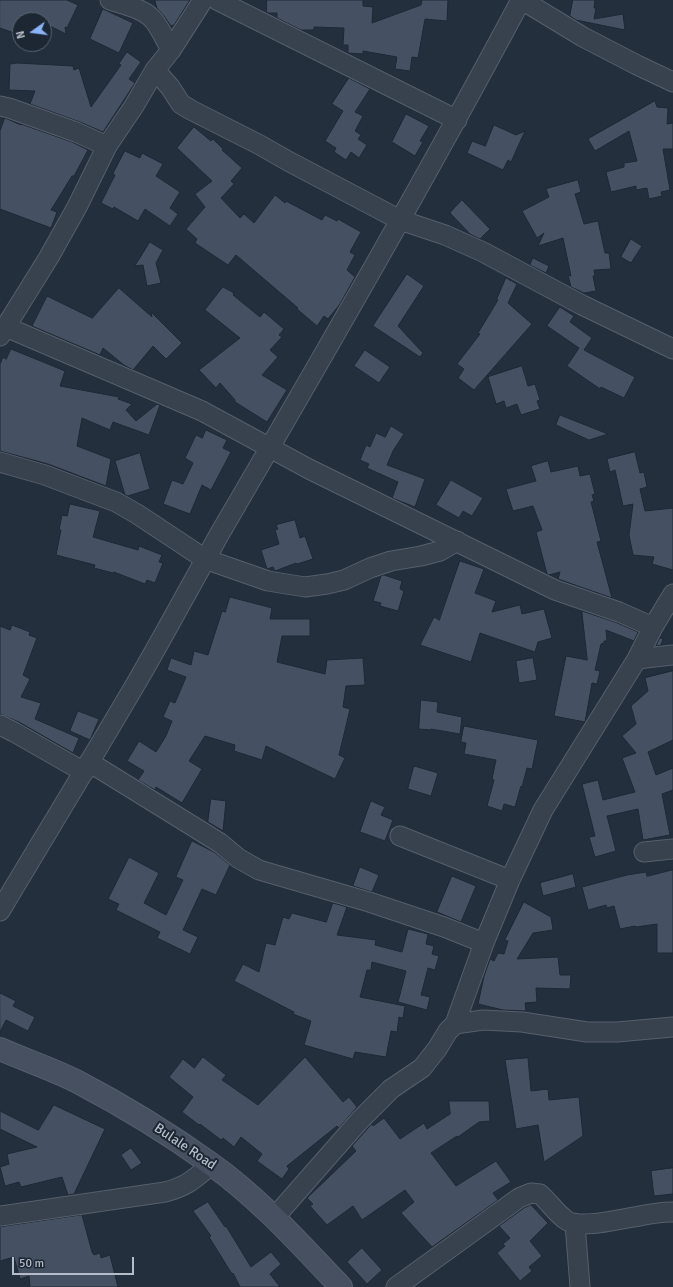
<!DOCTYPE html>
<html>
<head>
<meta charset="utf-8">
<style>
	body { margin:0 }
	#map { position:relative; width:673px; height:1287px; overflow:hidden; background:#242f3e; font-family:Signika,sans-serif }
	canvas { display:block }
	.north { position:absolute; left:12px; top:12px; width:40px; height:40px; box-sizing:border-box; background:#1d2633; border:1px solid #59626f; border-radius:50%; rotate:256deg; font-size:11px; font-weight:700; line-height:16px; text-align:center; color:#b4bcc9 }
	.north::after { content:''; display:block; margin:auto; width:14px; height:18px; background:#8ab4f8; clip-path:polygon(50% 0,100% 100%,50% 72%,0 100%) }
	.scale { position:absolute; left:12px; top:1257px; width:122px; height:18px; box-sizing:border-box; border:2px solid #b4bcc9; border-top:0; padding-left:5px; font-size:12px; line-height:14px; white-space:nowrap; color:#b4bcc9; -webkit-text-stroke:3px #1d2633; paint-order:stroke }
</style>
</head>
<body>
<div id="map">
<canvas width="673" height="1287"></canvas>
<div class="north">N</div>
<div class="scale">50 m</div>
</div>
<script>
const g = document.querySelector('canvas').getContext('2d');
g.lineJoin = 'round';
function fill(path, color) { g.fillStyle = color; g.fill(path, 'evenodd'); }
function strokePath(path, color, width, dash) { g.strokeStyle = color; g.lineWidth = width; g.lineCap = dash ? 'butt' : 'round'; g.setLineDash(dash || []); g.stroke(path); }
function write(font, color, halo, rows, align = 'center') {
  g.font = font + ' Signika,sans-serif'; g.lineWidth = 4; g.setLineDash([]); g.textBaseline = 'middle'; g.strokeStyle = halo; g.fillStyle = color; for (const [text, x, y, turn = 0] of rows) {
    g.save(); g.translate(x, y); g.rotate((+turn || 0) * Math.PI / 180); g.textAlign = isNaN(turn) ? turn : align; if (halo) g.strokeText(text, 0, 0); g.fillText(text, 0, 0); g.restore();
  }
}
const building = new Path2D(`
	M0,0h67l11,5 -11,23 -2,-1 1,7 -22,-11v-3h-24v15l-20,-7z
	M155,0h35l-16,25 -3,1 -7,-10 -7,-8z
	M267,0h96v6l10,1 -1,16 49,-18 1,-5h26l-1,21 -22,-2 -7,39 -6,-1 -2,14 -15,-2 2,-12 -34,-6v3l-15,-1v-8h-5l1,-17 -30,-1v3h-13l-24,-12v-5h-10z
	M573,0h22l-1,8h2l-2,11 29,-5 2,16 -49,-10 -6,-4z
	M103,9l30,14 -14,30 -29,-14z
	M127,52l14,10 -12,17 6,4 -32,49 -23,-10 -50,-18 5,-13 -26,-1 1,-26 7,-1 56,3 1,4 5,-2 12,39 30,-42 -2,-1z
	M349,78l21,11 -15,23 8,4 -8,15 6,4 -3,4 9,6 -8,13 -8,-6 -5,8 -12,-8 2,-4 -11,-7 18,-30 -11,-7z
	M655,101l2,6 11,1 -1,16 6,-1v26h-10l7,41 -9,2 1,4 -13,3 -2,-11 -11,2v-4l-25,6 -5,-20 18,-5v-4l13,-2 -8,-30 -34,20 -7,-12z
	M406,114l23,12 -9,15 3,1 -8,14 -23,-14z
	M5,118l16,7v-1l51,18 16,8 -14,26h-2l-21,34 6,2 -6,16 -51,-19v-78z
	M494,125l22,10 9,-4 -14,31 -3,-2 -5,10 -36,-17 5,-12 13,5z
	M194,127l17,14 2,-2 10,10 -1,1 20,18 -11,13 3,3 -13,14 19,20 4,-4 10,9 21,-28 10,8 1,-2 36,19 3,-5 12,6 1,-2 23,13 -11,20 5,3 -8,15 8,7 -15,27 -12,15 -4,-3 -7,10 -20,-17 1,-1 -62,-53 -8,10 -33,-22 2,-4 -11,-10 19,-22 -10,-13 17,-13 -35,-33z
	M125,151l15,7 2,-5 21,11 -7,12 24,16 -10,16 8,6 -8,12 -25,-17 -7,12 -24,-14 -1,2 -12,-6 14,-28 -2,-1z
	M578,180l3,12 -6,2 9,30 14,-3 7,32h4l2,16 -17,1 1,6h-2l3,15 -12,2 -13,-6 -3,-12 3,1 -8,-38 -25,8 6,-13 -7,5 -15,-27 27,-14 -3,-8z
	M462,200l28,29 -10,10 -10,-5 -20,-21z
	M631,239l11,7 -11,17 -10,-6z
	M150,242l13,8 -7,13 5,20 -14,3 -4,-21 -8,1z
	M533,258l16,8 -3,7 -16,-8z
	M407,274l17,12 -26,40 25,27 -3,4 -47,-31z
	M506,278l11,6 -9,19 24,21 -58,66 -16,-12 6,-9 -7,-5 23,-30 -2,-1 20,-33 -1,-1z
	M223,287l11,6 -1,2 27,22 4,-5 20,17 -5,6 3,2 -12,13 8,7 -16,18 25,15 -20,32 -32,-20v-2l-15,-17 -4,5 -17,-18 41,-32 -35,-28z
	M119,288l33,29 -1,-5 31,31 -16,16 -13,-13 -20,24 -9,-5 -21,-17 -3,7 -68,-29 15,-30 45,22z
	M560,307l14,9 -4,6 22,16 -8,12 51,27 -11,21 -23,-11 -1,2 -33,-23 12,-18 -32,-22z
	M11,349l54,22 -5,15 59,11 -1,2 14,5 -6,6 10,11 21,-17 3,1 -11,30 -36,-13 -3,8 -28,-12 -5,28 34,13 -5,27 -58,-22 -48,-13v-87l3,-7 3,2z
	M365,350l25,17 -11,16 -25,-17z
	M522,366l6,20 7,-2 5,16 -3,1 3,8 -19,6 -4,-11 -11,4 -2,-7 -8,3 -8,-27z
	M560,415l48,19 -19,6 -33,-15z
	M391,426l13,8 -11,17 -6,14 38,14 -10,28 -23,-9 6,-16 -31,-14 2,-4 -9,-4 6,-15 4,2 6,-14 9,4z
	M206,430l21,10 -4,8 8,4 -20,38 -9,-5 -12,29 -27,-10 9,-24 11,4 10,-21 -8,-5 11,-23 6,3z
	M635,452l5,21 4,-1 3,15 -7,2 5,22 28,-3v62l-21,-6 2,-7 -21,-2 -4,-20 4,-31 -10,2 -8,-36 -5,2 -3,-13z
	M140,453l10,36 -22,7 -3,-1 -10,-34z
	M548,461l3,11 27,-6 2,10 10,-2 5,20 -3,1 2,6 -3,1 10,39 -4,1 15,56 -54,-19 2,-7 -11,3 -2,-1 -11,-42 6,-2 -9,-24 -20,5 -7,-22 30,-8 -5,-15z
	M451,480l32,18 -11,18 -9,-5 -4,7 -23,-13z
	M70,504l30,7 -7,26 45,13 1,-4 23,9 -3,7 4,1 -8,20 -8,-3 -2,4 -31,-12 -1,1 -19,-5 1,-3 -39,-10 5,-25h-2l3,-15 5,1z
	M295,520l5,18 5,-2 8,23 -16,5 -1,-1 -21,8 -2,-4 -6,2 -6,-19 18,-6 -4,-14 3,-1 -2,-4z
	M460,561l24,8 -9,24 21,8 -4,11 28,-7 2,9 22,-5 8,29 -14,4 -3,10 -55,-19 -9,29 -51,-17 14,-28 5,3z
	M384,575l18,6 -2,8 4,2 -6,20 -18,-5 1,-3 -8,-2 8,-25z
	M230,597l42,11 -2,11h40v17h-28l-5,26 48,12 2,-14 36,-2 2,27 -19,1 -3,21 7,2 -11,46 6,3 -10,21 -69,-33 -4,14 -28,-9 1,-6 -30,-9 -16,25 13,8 -20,34 -26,-16 -1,3 -17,-10 6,-9 -17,-10 12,-20 17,11 10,-16 6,-15 -9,-4 7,-16 5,2 11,-26 -19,-7 4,-12 20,7 3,-14 14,4 14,-44 3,1z
	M582,611l33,11 23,10 -4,9 -28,-11 1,11h-3v2l-3,1 -6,26 5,1 -3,13 -5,-1 -7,39 -31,-6 12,-60 21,4z
	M12,625l18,7 -1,3 8,3 -14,37 7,4 -9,18 20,6 -6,16 44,19 -6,15 -54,-31 -19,-8v-88l10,4z
	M660,638l3,1 -2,6 -5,1z
	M533,658l4,22 -18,3 -3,-22z
	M673,671v69l-25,12 8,23 17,-7v22l-11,4 8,41 -27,5 -5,-31 -31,7 9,35 -21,6 -6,-20 6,-1 -13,-52 16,-4 5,20 32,-8 -13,-34 14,-5 -14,-17 14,-12 -5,-18 17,-15 -3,-13z
	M421,700l17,2 -1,10 25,5 -2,17 -29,-5v1l-12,-1z
	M78,711l21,8 -9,21 -20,-9z
	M464,726l74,14 -6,29 -5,-1 -5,19 -1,-1 -6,21 -11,-3 -2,7 -15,-5 7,-26 -2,-1 4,-19 -32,-6 2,-11 -5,-1z
	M414,766l24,7 -7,23 -23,-7z
	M211,799l15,2 -3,30 -15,-9z
	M371,801l14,6 -4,8 12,5 -8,21 -25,-9z
	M192,841l22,11 16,13 -14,30 -14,-6 -19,41 15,7 -8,17 -33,-16 3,-6 -44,-22 3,-6 -11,-5 21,-42 30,16 -15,30 22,12 17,-35 -7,-3z
	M360,867l19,8 -7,17 -19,-6z
	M673,870v83h-16v-29l-21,3 -1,-1 -15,3 -6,-23 -7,2 -1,-3 -18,5 -6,-23 45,-12 19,-3 1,4z
	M573,874l3,13 -33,9 -3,-13z
	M452,876l24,10 -15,36 -24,-10z
	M524,902l27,15 2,13 -20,3 -16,26 41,-2 2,18h11l-1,14 -34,-1 1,14 -12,1 1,8 -23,-1 -25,-6 6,-28 6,-17 4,2 4,-8 6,1 4,-13 -3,-1z
	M333,903l14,4 -10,28 39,5 -1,5 27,7 6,-23 20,5 -2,10 8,2 -2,8 7,2 -4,14 -7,-2 -7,27 9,2 -3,13 -29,-8 8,-31 -34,-9 -1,8h-4l-7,27 45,9 -2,12 -4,-1 -2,15 -6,-1 -5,26 -31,-5 -2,7 -49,-14 7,-24 -18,-7 1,-2 -60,-31 9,-17 16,8 7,-29 9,2 8,-28 6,2 3,-6 34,9z
	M0,993l16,8 -3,5 22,11 -7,14 -22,-11 -6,12z
	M203,1057l23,18 -4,5 36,25 47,-48 38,45 6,-5 8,10 -18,21 -2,-2 -50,40 2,3 -7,10 -25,-18 5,-7 -21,-17 -7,10 -11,-9 -2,2 -21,-16 -1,1 -17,-13 11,-15 -24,-20 14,-18 11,9z
	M528,1058l3,33 17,-2 1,11 30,-3 4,39 -39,26 -6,-37 -22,4 -11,-69z
	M449,1101h40l1,20 -11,1 -21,15 -1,-1 -26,17 25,33 40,-25 15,21 -18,11 5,7 -66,47 -31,-34 13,-11 -9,-12 -43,30 -9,-14 -26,19 -17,-19 3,-2 -6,-6 49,-47 -4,-5 16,-18 3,-4 2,2 11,-8 16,21 24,-16 3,6 23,-15z
	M54,1105l51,24 -31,65 -6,1 -6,-18 -41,10 -2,-5 -14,4 -5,-19 9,-3 -2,-10 30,-7 -37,-18v-18l38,19z
	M131,1148l11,15 -11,7 -10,-15z
	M673,1168v26l-19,2 -3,-25z
	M208,1202l17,25 1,-1 25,41 20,-15 10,12 -11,10 10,13h-40l-7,-14 -1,1 -23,-37 2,-1 -18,-25z
	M531,1205l17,18 -18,18 12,15 -13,11 3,4 -12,10 -23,-28 8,-7 -2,-2 7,-6 -11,-12 25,-18z
	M82,1215l10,37 2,3 6,-2 1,5 9,-3 8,32h-88l-1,-11 -9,3 -6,-22 -14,4v-34z
	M362,1248l20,22 -15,14 -20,-22z`);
fill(building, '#455162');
strokePath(building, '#1f2835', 1);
const street = new Path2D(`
	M110,0c15,5 36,9 45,22 6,8 11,19 16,28
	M217,0l240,120
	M522,0l61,37 54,28 36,17
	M155,70l15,17 11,17 10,6 69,35 28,16 112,59 45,15 38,17 99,53 91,44
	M0,106l9,2 67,24 31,14
	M6,327l196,84 107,58 246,121 64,22 34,15
	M0,336l49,-79 28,-50 30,-61 27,-40 21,-36 16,-20 32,-50
	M0,462l45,13 71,27 21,12 68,45 63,22 37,6 22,-3 17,-4 26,-12 21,-7 30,-5 19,-5 17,-10
	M637,659l36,-4
	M0,725l14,7 70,40
	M89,762l131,81 18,15 21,12 110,32 75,25 40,16
	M400,836l110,44
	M644,852l29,-3
	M0,911c46,-77 93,-154 138,-231 29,-50 56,-101 85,-152 102,-175 203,-350 298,-528
	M455,1024l29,-81 26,-63 33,-70 94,-151 16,-32 20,-33
	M0,1216l165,-24c23,-6 29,-13 47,-28
	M274,1218l86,-98 31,-31 31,-21 15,-19 11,-18 7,-7 28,-4 39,2 65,10h30l56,-5
	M575,1224l5,63
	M396,1287l123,-89 12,-5 9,1c9,8 16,19 26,26 18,13 82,-10 107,-8`);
const secondary = new Path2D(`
	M0,1049c25,11 52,20 76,32 46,24 92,52 135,83 48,34 89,80 130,123`);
strokePath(street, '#565f6c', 21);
strokePath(secondary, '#565f6c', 24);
strokePath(street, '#38414e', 19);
strokePath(secondary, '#465061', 22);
write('14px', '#b4bcc9', '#1d2633', [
	["Bulale Road",185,1147,34]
]);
</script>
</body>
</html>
